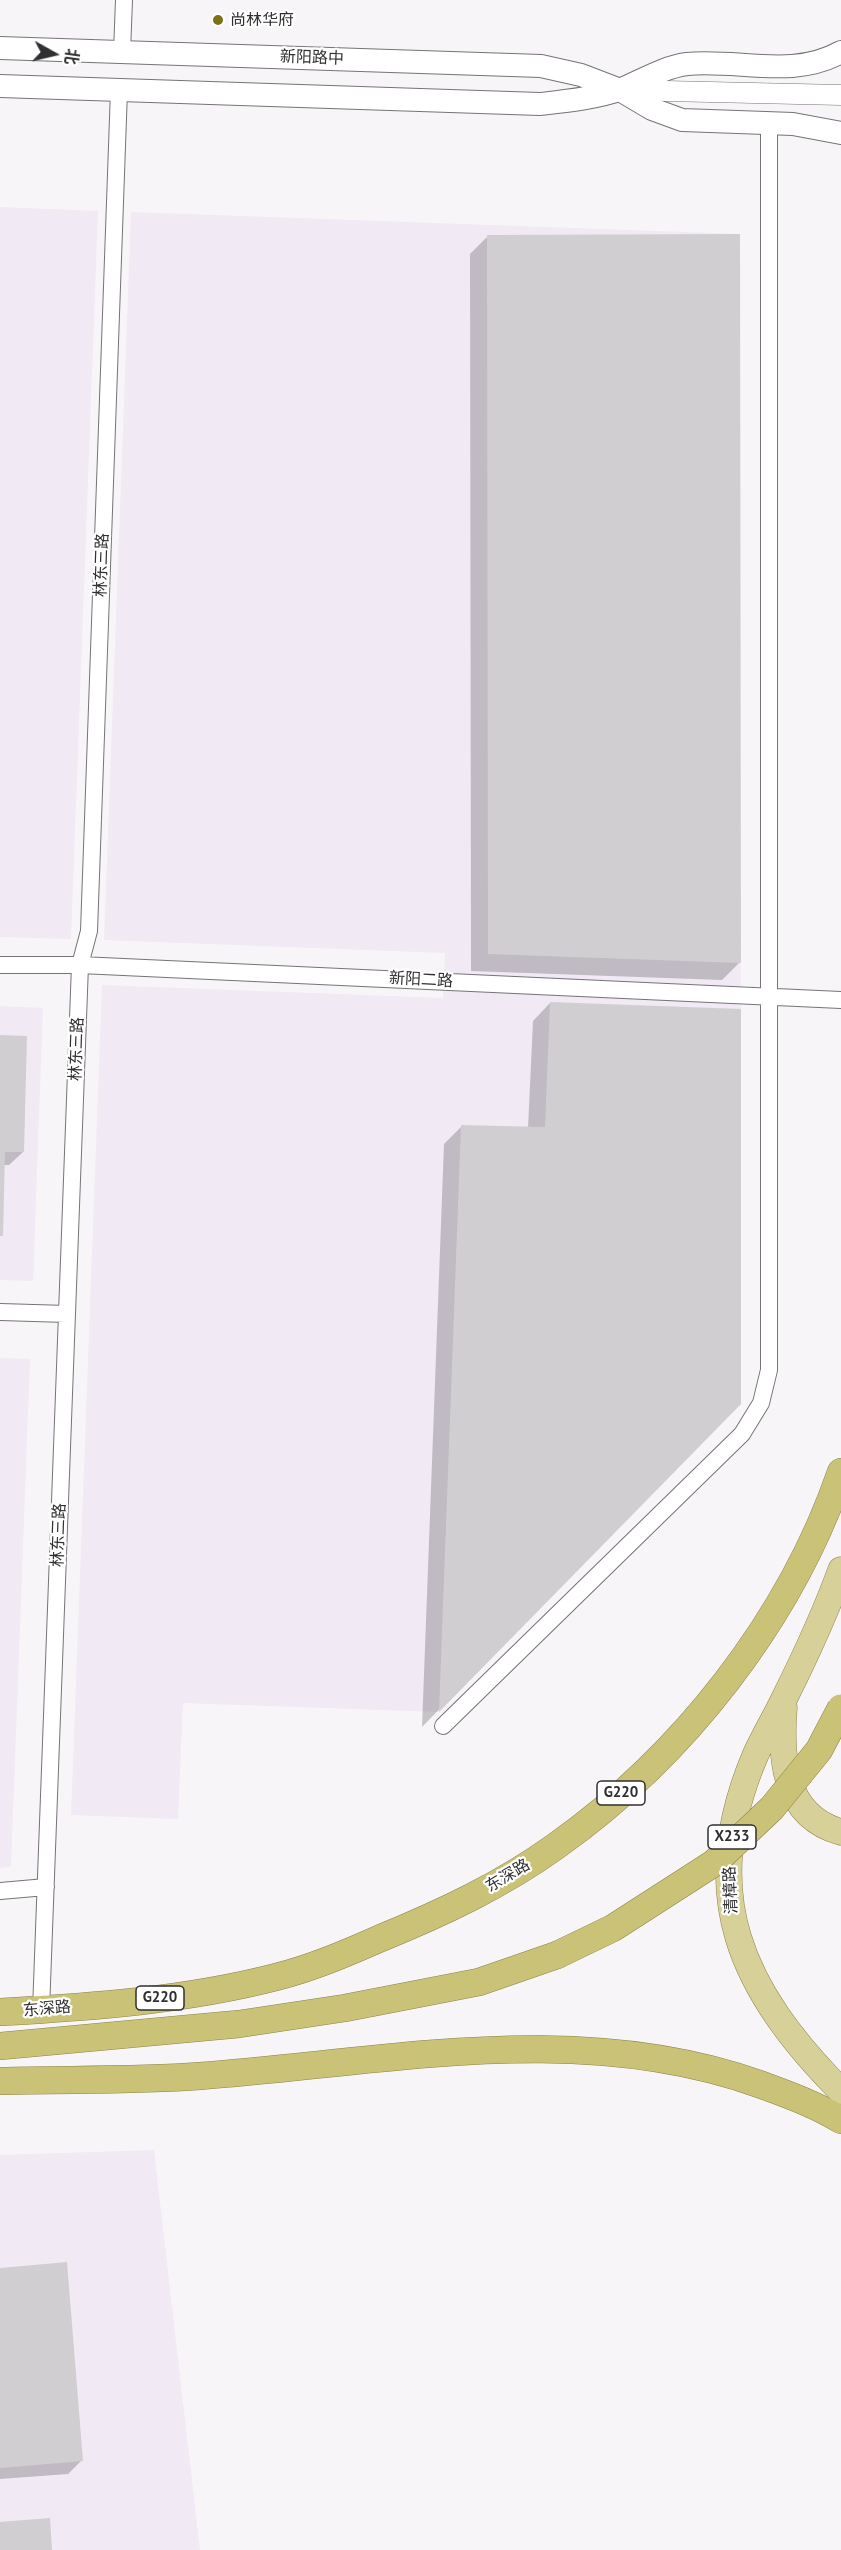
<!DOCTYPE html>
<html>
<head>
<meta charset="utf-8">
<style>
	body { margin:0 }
	#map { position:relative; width:841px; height:2550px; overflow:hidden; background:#f8f5f9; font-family:"PT Sans","Noto Sans SC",sans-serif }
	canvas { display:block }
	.north { position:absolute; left:24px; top:24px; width:60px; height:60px; -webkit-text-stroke:4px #fff; paint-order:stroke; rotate:98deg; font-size:16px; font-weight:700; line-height:24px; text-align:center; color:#302f31 }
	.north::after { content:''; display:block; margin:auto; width:21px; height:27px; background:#302f31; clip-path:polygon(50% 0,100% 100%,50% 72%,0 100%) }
</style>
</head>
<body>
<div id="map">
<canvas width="841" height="2550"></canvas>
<div class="north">北</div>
</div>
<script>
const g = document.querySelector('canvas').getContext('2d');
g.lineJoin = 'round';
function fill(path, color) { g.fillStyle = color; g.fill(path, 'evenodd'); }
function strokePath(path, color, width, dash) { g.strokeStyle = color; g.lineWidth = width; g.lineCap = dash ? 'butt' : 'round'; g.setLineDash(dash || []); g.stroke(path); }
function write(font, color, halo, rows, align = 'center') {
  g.font = font + ' "PT Sans","Noto Sans SC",sans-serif'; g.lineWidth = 4.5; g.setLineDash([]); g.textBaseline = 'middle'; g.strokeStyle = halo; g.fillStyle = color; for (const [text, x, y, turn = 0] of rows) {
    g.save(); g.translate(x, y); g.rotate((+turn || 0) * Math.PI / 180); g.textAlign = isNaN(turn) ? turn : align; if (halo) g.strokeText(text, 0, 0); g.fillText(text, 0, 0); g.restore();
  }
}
fill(new Path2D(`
	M0,207l98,4 -27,728 -71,-2z
	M131,212l609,22 1,1170 -302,308 -256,-9 -5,116 -107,-4 31,-830 341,13 2,-45 -341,-13z
	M0,1006l43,2 -10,273 -33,-1z
	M0,1358l30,1 -19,508 -11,1z
	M154,2150l46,400h-200v-395z`), '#f1e9f4');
fill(new Path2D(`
	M488,236l251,727 -17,17 -251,-9 -1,-717z
	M550,1003l190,400 -318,324 22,-583 17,-17 67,1 5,-107z
	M0,1037l23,115 -14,13h-6l-3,72z
	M0,2269l82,191 -14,14 -68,5z`), '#0003');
fill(new Path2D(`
	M740,234l1,729 -253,-9 -1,-719z
	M550,1002l191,7v395l-302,308 22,-587 84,2z
	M0,1035l27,1 -3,116h-19l-2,84h-3z
	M67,2262l16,199 -83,7v-200z
	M50,2518l2,32h-52v-28z`), '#d1ced2');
const minor = new Path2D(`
	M122,52l2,-52
	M0,965h80l761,35
	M0,1312l67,2
	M443,1726l299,-292 19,-31 8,-33v-1247
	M0,1891l46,-4
	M41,2010l39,-1045 9,-34 30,-841`);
const tertiary = new Path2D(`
	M622,90l219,5`);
const secondary = new Path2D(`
	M0,48l541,18 40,9 39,15 32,19 30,11 111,4 48,9
	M0,86l540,18c27,-3 57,-6 82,-15 21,-9 42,-22 65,-25 52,-5 106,15 154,-12`);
const primary = new Path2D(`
	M841,1570c-16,44 -36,87 -57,129 -9,19 -20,37 -29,57 -59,139 -14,234 86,335
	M784,1707c-4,50 -1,109 57,125`);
const trunk = new Path2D(`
	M0,2012c92,-5 187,-12 276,-35 36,-9 71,-24 105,-39 61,-25 121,-53 175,-92 127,-90 234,-226 285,-374
	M0,2046l239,-22 106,-16 134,-26 78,-27
	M0,2081c66,-2 134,0 200,-5 188,-14 379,-57 562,9 27,10 55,20 79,35`);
strokePath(minor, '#757376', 18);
strokePath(tertiary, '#757376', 21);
strokePath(secondary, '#757376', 24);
strokePath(primary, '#8b8448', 27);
strokePath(trunk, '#8b8448', 28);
strokePath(minor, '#fff', 16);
strokePath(tertiary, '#fff', 20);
strokePath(secondary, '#fff', 22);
strokePath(primary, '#d7d199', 26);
strokePath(trunk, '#cac277', 27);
const trunkBridge = new Path2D(`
	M557,1955l56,-27 101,-65 58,-55 47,-58 22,-42`);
strokePath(trunkBridge, '#8b8448', 28, []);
strokePath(trunkBridge, '#cac277', 27);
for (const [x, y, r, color] of [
	[218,20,6,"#7b7213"]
]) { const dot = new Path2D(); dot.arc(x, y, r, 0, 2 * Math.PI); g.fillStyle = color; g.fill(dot); strokePath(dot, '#fff', 2); }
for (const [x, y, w] of [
	[621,1793,48],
	[732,1837,48],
	[160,1998,48]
]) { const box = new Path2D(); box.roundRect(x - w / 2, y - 12, w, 24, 4.5); g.fillStyle = '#fff'; g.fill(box); strokePath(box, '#302f31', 1.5); }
write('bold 15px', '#302f31', null, [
	["G220",621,1793],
	["X233",732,1837],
	["G220",160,1998]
]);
write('16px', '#302f31', '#fff', [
	["尚林华府",230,20]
], 'left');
write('16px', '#302f31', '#fff', [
	["新阳路中",312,58,2],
	["林东三路",102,565,-88],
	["新阳二路",421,980,3],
	["林东三路",77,1049,-88],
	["林东三路",59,1535,-88],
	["东深路",508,1876,-31],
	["清樟路",731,1890,-93],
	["东深路",47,2009,-5]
]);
</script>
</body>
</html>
